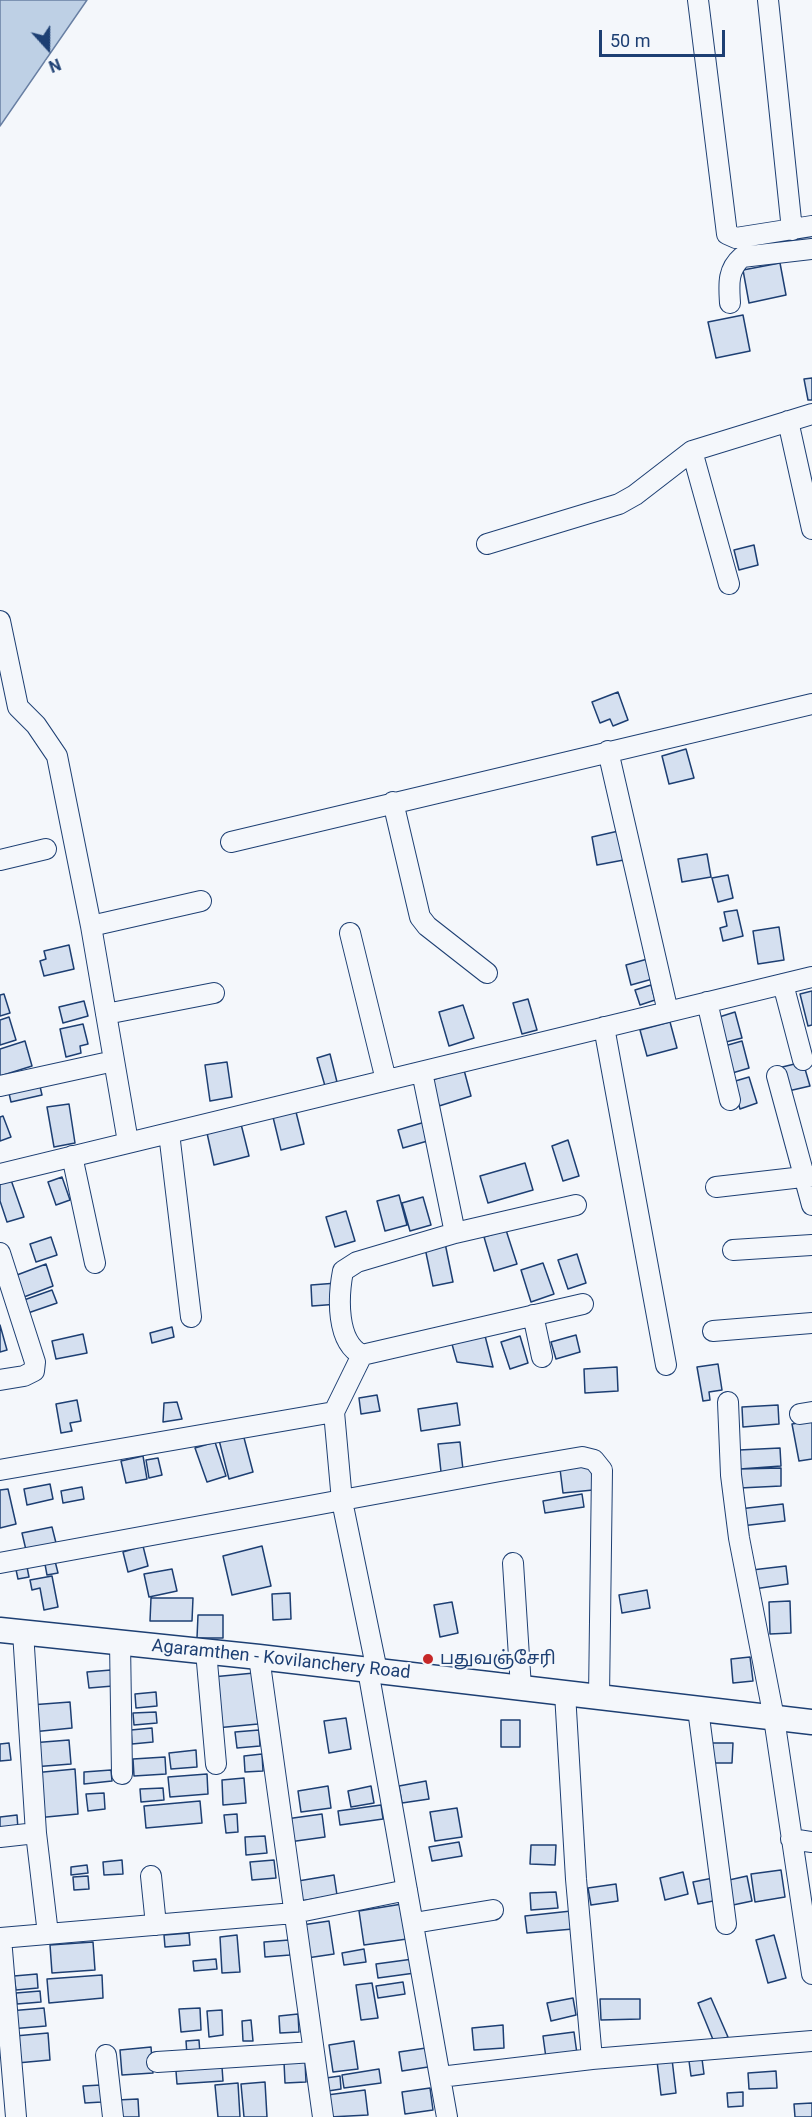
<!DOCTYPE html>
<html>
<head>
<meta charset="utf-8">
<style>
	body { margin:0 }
	#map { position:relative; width:812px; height:2117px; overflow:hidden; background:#f4f7fb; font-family:Roboto,sans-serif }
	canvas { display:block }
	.north { position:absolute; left:18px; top:18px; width:60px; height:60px; -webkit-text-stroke:4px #f4f7fb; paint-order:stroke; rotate:159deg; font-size:16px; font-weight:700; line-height:24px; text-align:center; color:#1d3f73 }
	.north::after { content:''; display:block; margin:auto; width:21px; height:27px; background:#1d3f73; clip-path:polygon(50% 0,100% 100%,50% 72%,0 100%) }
	.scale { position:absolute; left:599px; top:30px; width:126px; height:27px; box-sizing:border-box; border:3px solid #1d3f73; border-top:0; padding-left:8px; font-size:18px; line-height:21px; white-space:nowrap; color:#1d3f73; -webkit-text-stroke:4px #f4f7fb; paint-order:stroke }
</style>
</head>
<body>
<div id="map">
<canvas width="812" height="2117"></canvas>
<div class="north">N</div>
<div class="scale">50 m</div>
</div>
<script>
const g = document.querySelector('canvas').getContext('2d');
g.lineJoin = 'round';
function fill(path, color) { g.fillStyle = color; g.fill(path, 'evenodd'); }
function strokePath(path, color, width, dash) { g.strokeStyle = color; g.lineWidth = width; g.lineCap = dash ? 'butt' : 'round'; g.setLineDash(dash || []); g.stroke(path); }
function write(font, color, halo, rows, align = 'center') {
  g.font = font + ' Roboto,"Noto Sans Tamil",sans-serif'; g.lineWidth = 4.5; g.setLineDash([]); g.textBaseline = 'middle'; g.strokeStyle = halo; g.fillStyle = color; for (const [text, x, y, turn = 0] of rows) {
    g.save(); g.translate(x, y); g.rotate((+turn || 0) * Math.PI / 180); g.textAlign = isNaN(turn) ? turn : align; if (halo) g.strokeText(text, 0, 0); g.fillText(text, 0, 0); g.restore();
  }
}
const water = new Path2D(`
	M0,0h87l-87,126z`);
fill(water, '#bed0e5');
strokePath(water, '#687fa3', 1.5);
const building = new Path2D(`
	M780,263l6,32 -37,8 -6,-33z
	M743,315l7,36 -34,7 -8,-36z
	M812,378v22h-4l-4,-21z
	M754,545l4,20 -19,5 -5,-20z
	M618,692l10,28 -15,6 -3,-7 -10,4 -8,-21z
	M686,749l8,29 -25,6 -7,-28z
	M623,830l6,29 -32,6 -5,-28z
	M707,854l4,23 -29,5 -4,-23z
	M728,875l5,23 -15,4 -6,-24z
	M737,910l6,26 -20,5 -3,-13 7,-2 -3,-14z
	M779,927l5,33 -26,4 -5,-33z
	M69,945l5,24 -30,7 -4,-15 6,-2 -2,-8z
	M651,958l5,20 -25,7 -5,-20z
	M651,985l4,15 -15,5 -5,-15z
	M812,991v34l-4,1 -8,-32z
	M4,994l6,19 -10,3v-21z
	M528,999l9,31 -15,4 -9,-31z
	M84,1001l4,15 -25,7 -4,-16z
	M463,1005l11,33 -25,8 -10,-34z
	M735,1012l7,26 -20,5 -6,-25z
	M9,1017l7,23 -16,5v-25z
	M670,1022l7,26 -30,8 -7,-26z
	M83,1024l5,20 -8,2 1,7 -15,4 -6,-28z
	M25,1041l7,25 -32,10v-27z
	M742,1041l7,27 -20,6 -8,-27z
	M330,1054l7,28 -12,4 -8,-28z
	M227,1062l5,35 -22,4 -5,-36z
	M803,1062l7,24 -26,6 -6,-24z
	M464,1070l7,26 -32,10 -7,-26z
	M749,1077l8,26 -17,6 -8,-27z
	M39,1082l3,13 -31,7 -3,-13z
	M69,1104l6,39 -21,4 -7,-40z
	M295,1108l9,36 -23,6 -9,-37z
	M3,1116l8,21 -11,4v-24z
	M425,1122l6,18 -28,8 -5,-18z
	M241,1124l8,32 -35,9 -7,-32z
	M568,1140l11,36 -16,5 -11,-35z
	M525,1163l8,27 -45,13 -8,-27z
	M62,1177l8,23 -14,5 -8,-23z
	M11,1180l13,37 -17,5 -7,-21v-18z
	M399,1195l8,30 -22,6 -8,-30z
	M423,1197l8,28 -21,6 -8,-28z
	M346,1211l9,30 -20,6 -9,-30z
	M506,1230l11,34 -23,7 -10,-34z
	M51,1237l6,18 -21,7 -6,-18z
	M445,1243l8,39 -20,4 -8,-38z
	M577,1254l9,29 -18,6 -10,-29z
	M543,1263l11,31 -23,8 -10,-32z
	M46,1264l7,22 -37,14 -7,-22z
	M337,1283l2,21 -27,2 -1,-21z
	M52,1290l5,13 -29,10 -4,-13z
	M0,1325l7,25 -7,2z
	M172,1327l2,10 -22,6 -2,-10z
	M483,1328l10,39 -36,-5 -7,-25z
	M83,1334l4,19 -31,6 -4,-18z
	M576,1335l4,17 -24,7 -5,-17z
	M520,1336l8,27 -18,6 -9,-27z
	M718,1364l4,26 -13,2 1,8 -7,1 -6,-34z
	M617,1367l1,24 -33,2 -1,-24z
	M377,1395l3,16 -19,3 -2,-16z
	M77,1400l4,21 -11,2 2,8 -11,2 -5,-29z
	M177,1402l5,17 -19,3 1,-19z
	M457,1403l3,22 -39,6 -3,-22z
	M778,1405l1,19 -36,3 -1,-20z
	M812,1421v38l-13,2 -7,-37z
	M243,1434l10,38 -24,7 -10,-39z
	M215,1442l11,34 -19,6 -12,-34z
	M460,1442l3,28 -22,2 -3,-28z
	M780,1448l1,18 -41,3 -1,-19z
	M143,1456l4,23 -21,4 -5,-22z
	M158,1458l4,17 -13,3 -3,-18z
	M591,1466l2,24 -30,3 -3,-24z
	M781,1468v18l-41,2v-19z
	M50,1484l3,15 -26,6 -3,-16z
	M82,1487l2,12 -21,4 -2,-12z
	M8,1489l8,35 -16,4v-38z
	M582,1494l2,13 -39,6 -2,-12z
	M783,1504l2,17 -44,5 -2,-17z
	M52,1527l4,16 -30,7 -4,-17z
	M143,1546l5,20 -20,6 -5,-20z
	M262,1546l9,40 -39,9 -9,-39z
	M54,1557l4,16 -11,2 -3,-16z
	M26,1562l3,15 -11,2 -3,-14z
	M786,1566l2,18 -34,5 -2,-19z
	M172,1569l5,22 -28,6 -5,-23z
	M52,1576l6,31 -14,3 -4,-22 -8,2 -2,-10z
	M647,1590l3,18 -28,5 -3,-18z
	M290,1593l1,26 -18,1 -1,-26z
	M151,1598h42l-1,23h-42z
	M790,1601l1,32 -21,1 -1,-32z
	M452,1602l6,31 -18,4 -6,-32z
	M198,1615h25v23h-26z
	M750,1657l3,24 -20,2 -2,-24z
	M111,1670l2,16 -24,2 -2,-16z
	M254,1673l4,51 -42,4 -4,-51z
	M156,1692l1,14 -21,2 -1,-14z
	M70,1702l2,26 -40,4 -2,-27z
	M156,1712l1,11 -23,2 -1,-12z
	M346,1718l5,31 -22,4 -5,-32z
	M501,1720h19v27h-19z
	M152,1728l1,14 -21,2 -1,-14z
	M259,1730l1,16 -23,2 -2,-16z
	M69,1740l2,24 -38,3 -2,-24z
	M9,1743l2,17 -11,1v-17z
	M710,1743h23l-1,20h-22z
	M196,1750l1,17 -26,2 -2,-16z
	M262,1754l1,17 -18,1 -1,-16z
	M165,1757l1,17 -32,2 -1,-17z
	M75,1769l3,45 -42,4 -3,-45z
	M111,1770l1,11 -28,3v-12z
	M207,1774l1,20 -38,3 -2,-20z
	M244,1778l2,25 -23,2 -1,-25z
	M426,1781l3,18 -27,4 -3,-17z
	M328,1786l3,22 -30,4 -3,-21z
	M371,1786l3,17 -23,4 -3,-16z
	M163,1788l1,12 -23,2 -1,-13z
	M104,1793l1,16 -17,2 -2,-17z
	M200,1801l2,22 -56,5 -2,-22z
	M381,1805l2,14 -43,6 -2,-14z
	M457,1808l5,29 -27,4 -5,-29z
	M237,1814l1,18 -12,1 -2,-18z
	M322,1814l3,23 -36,5 -3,-23z
	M17,1815l1,14 -18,1v-13z
	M265,1836l2,17 -21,2 -1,-18z
	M459,1842l3,14 -30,5 -3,-14z
	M531,1845h25l-1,20 -25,-1z
	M122,1860l1,14 -19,1 -1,-13z
	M274,1860l2,18 -24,2 -2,-18z
	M87,1865l1,8 -17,2v-8z
	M781,1870l4,27 -30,5 -4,-28z
	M683,1872l5,22 -23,6 -5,-22z
	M334,1875l3,20 -36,6 -3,-20z
	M88,1876l1,13 -15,1 -1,-13z
	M747,1876l5,25 -19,4 -4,-25z
	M713,1878l5,22 -20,4 -5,-22z
	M616,1884l2,17 -27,4 -3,-17z
	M556,1892l2,16 -27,2 -1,-17z
	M402,1904l5,35 -43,6 -5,-34z
	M571,1911l2,18 -46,4 -2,-17z
	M329,1921l5,33 -27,4 -5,-33z
	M189,1933l1,12 -25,2 -1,-12z
	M237,1935l3,37 -18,1 -2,-36z
	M774,1935l12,43 -18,5 -12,-43z
	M289,1940l1,15 -25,2 -1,-15z
	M93,1942l2,28 -43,3 -2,-28z
	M364,1949l2,13 -22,3 -2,-12z
	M216,1959l1,10 -23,2 -1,-10z
	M413,1959l2,14 -37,5 -2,-14z
	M37,1974l1,14 -22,2 -2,-14z
	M102,1975l1,23 -54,5 -2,-24z
	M403,1982l2,12 -27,4 -2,-12z
	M372,1983l6,35 -17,2 -5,-35z
	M40,1991l1,11 -24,2 -1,-11z
	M573,1998l3,17 -25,6 -4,-18z
	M711,1998l17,39 -14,5 -16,-39z
	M600,1999h40v20l-39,1z
	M44,2008l2,18 -36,3 -1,-18z
	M200,2008l1,22 -20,2 -2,-23z
	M222,2010l1,25 -14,2 -2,-26z
	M298,2014l1,18 -19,1 -1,-17z
	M251,2020l2,21h-10l-1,-20z
	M503,2025l1,23 -30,2 -2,-22z
	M574,2032l3,22 -31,4 -3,-22z
	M48,2033l2,27 -33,3 -2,-27z
	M199,2040l1,14 -13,1 -1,-14z
	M354,2041l4,28 -25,3 -4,-27z
	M151,2047l2,26 -31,2 -2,-25z
	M426,2048l2,19 -26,4 -3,-19z
	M672,2059l4,34 -15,2 -4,-34z
	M702,2059l2,15 -13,2 -2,-15z
	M305,2061l1,21 -21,1 -1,-21z
	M222,2067l1,14 -46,3 -1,-13z
	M379,2069l2,14 -37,5 -2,-13z
	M776,2071l1,17 -28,1 -1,-16z
	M340,2076l1,13 -13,2 -2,-13z
	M265,2082l2,35h-23l-3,-33z
	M238,2083l2,34h-22l-3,-32z
	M101,2085l1,17 -17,1 -2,-17z
	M430,2088l3,22 -28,4 -3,-22z
	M365,2090l3,25 -38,2 -3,-22z
	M743,2092v14l-15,1 -1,-14z
	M138,2099l1,18h-20l-2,-17z
	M812,2103v14h-17l-1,-13z`);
fill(building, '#d5e0f0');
strokePath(building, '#1d3f73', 1.5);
const minor = new Path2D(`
	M698,0l29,234 9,4 76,-12
	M768,0l24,230
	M730,303c-1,-18 -3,-33 12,-46l70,-8
	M788,421l24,108
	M692,451l37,133
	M487,544l132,-40 16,-9 57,-44 120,-37
	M0,621l18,86 18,18 21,31 34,170 37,216
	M608,751l60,261
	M393,802l27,115 7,9 60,47
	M231,842l581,-138
	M0,860l46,-11
	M91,926l110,-25
	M350,933l36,147
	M783,984l20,76
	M707,1002l23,98
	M106,1014l108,-21
	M604,1027l62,338
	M422,1072l33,161
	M777,1076l35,129
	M0,1086l114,-25
	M169,1133l22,184
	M72,1156l23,107
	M0,1174l812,-197
	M716,1187l96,-11
	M576,1205l-121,28 -98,29 -14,9c-5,26 -7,71 19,84l221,-51
	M733,1250l79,-5
	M0,1253l35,109 -1,9 -10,5 -24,4
	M533,1315l9,42
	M713,1331l99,-8
	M728,1402l3,73 8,63 35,180 38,256
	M334,1412l28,-57
	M800,1414l12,-2
	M0,1470l334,-58 8,89 35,170
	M0,1563l500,-92 82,-14 12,3 8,10 -3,227
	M513,1563l8,125
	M23,1632l13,201 12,101
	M120,1642l2,132
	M206,1651l10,113
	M259,1657l64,460
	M368,1670l79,447
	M565,1693l11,186 16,180 220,-18
	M698,1709l28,215
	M0,1837l36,-4
	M791,1839l21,3
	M151,1876l5,49
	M414,1923l79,-13
	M0,1938l294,-25 113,-23
	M1,1938l15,179
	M106,2055l7,62
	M157,2062l157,-10
	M440,2077l152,-18`);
const major = new Path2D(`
	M0,1630l259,27 553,65`);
strokePath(minor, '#1d3f73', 22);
strokePath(major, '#1d3f73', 27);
strokePath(minor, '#f4f7fb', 20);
strokePath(major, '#f4f7fb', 24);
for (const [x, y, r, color] of [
	[428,1659,6,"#c62828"]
]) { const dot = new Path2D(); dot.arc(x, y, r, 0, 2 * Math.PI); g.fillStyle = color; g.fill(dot); strokePath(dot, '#f4f7fb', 2); }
write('18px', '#1d3f73', '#f4f7fb', [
	["பதுவஞ்சேரி",440,1659]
], 'left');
write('18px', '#1d3f73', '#f4f7fb', [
	["Agaramthen - Kovilanchery Road",281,1660,6]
]);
</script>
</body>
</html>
